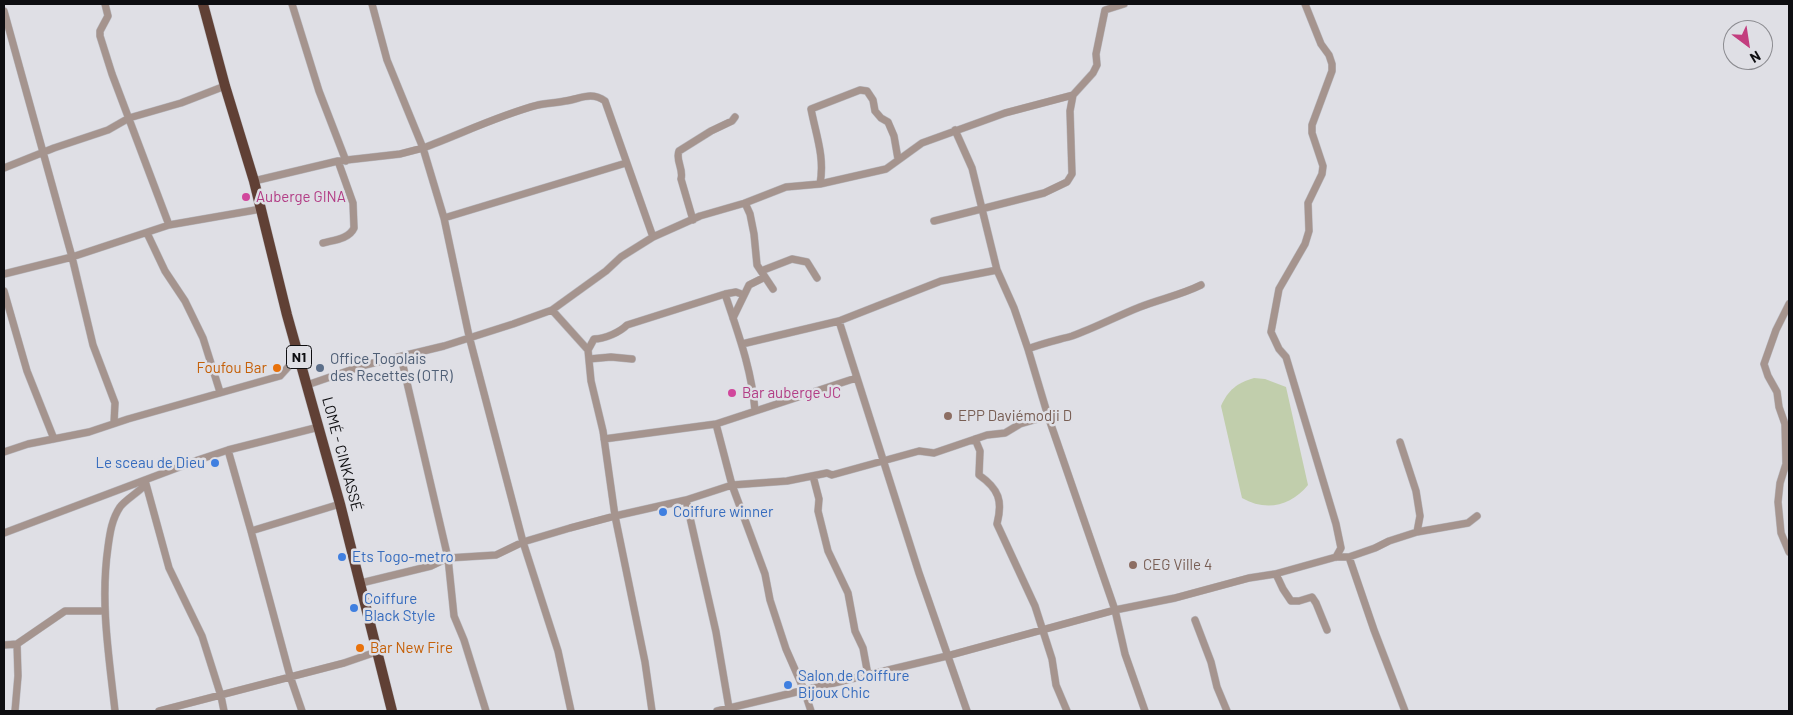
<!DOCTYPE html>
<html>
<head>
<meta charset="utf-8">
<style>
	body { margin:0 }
	#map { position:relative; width:1793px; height:715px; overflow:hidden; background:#dfdfe5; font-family:Barlow,sans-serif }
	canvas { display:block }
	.frame { position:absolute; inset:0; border:5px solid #0e0e11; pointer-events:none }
	.north { position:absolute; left:1723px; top:20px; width:50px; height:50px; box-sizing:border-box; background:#dfdfe5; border:1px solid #8b8b90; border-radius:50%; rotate:149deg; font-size:14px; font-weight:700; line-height:20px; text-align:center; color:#0e0e11 }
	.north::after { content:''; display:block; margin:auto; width:18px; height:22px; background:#c33e7f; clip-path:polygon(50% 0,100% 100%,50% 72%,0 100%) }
</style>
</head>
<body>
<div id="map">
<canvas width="1793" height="715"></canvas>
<div class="frame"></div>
<div class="north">N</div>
</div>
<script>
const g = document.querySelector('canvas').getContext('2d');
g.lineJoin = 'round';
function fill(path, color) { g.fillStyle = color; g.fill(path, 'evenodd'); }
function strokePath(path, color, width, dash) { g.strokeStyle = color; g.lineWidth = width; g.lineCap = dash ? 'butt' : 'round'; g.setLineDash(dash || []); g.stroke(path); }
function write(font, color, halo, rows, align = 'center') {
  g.font = font + ' Barlow,sans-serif'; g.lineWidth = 5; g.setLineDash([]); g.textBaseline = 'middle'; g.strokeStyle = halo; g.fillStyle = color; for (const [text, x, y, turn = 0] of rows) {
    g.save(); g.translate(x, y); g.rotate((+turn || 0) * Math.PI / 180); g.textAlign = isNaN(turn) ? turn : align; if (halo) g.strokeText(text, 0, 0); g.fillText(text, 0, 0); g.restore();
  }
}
fill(new Path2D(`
	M1254,378l11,1 21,8 22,98c-17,21 -42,27 -66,13l-21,-92c7,-16 16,-23 33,-28z`), '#c1ceac');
const minor = new Path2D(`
	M105,4l3,12 -8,15v5l12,38 57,151
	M292,4l27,87 27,70
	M372,4l15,56 36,88c38,-14 76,-33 115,-43 9,-2 18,-2 27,-4 15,-2 26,-10 40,0l48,136
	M1305,4l16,40 8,11 3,9v7l-20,54v8l11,33 -1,8 -14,29 1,28 -4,13 -26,45 -8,43 8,17 7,8 50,167 5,24 -5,9
	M4,11l68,246 21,88 22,58 -1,20
	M955,130l17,38 25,102 17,38 14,41 20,67 67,194 10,44 20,57
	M4,168l50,-20 54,-18 21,-12 52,-15 44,-17
	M254,181l84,-20 62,-7 23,-6 21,70 25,118 54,206 35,109 13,60
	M820,184c5,-27 -4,-49 -9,-75l49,-19 7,1 6,9 2,11 6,7 7,4 6,14 4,23
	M745,203l5,11 4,20 3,31 16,24
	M444,218l182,-55
	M693,220l-12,-41c3,-10 -6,-19 -2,-28l32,-20 21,-10 3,-4
	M934,221l110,-28 23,-11 5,-8 -2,-63 3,-16
	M147,233l18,38 20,30 18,37 17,54
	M323,243c11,-3 26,-4 31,-15l-1,-25 -15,-42
	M761,271l31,-12 15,3 10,16
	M4,274l68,-17 97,-32 92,-16
	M4,291l23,80 27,68
	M725,294c13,39 27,76 30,117
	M1789,304l-13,26 -12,34 4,12 9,16 2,15 6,17 1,40 -6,19 -2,19 3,31 8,19
	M552,310l36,40 3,31 12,50 12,85 30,146 7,49
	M733,318l16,-33 16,-8
	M839,321l80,252 48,138
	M742,344l97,-23 102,-40 56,-11
	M1028,349c15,-6 30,-9 44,-13 23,-8 45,-20 68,-29 20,-8 41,-12 61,-22
	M588,350l6,-11c11,0 26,-7 33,-14l98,-31 11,-2 8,3
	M401,357l47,201 6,58 10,24 22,71
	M589,359l22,-2 21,2
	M307,385l58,-20 79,-19 69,-22 39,-14 54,-39 15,-14 32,-20 47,-21 45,-13 41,-16 34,-3 66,-15 36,-26 83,-30 68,-18 20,-22 4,-8 -1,-11 9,-44 19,-6
	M716,424l16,61 33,89 5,26 16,49 18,41 7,21
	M604,439l112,-15 140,-46
	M975,439l5,12 -1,24c20,14 24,26 18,49l38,82 17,53 4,26 11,26
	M1400,442l16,49 4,25 -3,16
	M228,450l23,81 39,145 12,35
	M4,452l24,-8 61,-12 39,-13 152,-43 19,-21
	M813,476l6,23 -1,12 10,40 20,42 7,38 8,17 5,27
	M146,484l23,84 33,68 19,60 3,15
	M686,500l30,132 13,76
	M251,531l89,-27
	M4,533l194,-73 30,-10 91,-23
	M1349,557l25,73 31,81
	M1276,574l7,15 8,12h8l13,-4 4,6 11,27
	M361,583l70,-17 17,-8 48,-3 27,-13 47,-14 45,-12 71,-16 46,-15 55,-4 40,-8 5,2 87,-24 15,2 53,-18 18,-2 15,-9 28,-8
	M1195,620l16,42 6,25 10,24
	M4,645l13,-1 48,-33h40
	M15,711l3,-35 -1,-32
	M115,711c-6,-55 -15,-108 -7,-164 2,-15 4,-28 12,-40 5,-7 19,-15 26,-23l-1,-3
	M159,711l185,-48 32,-11
	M717,711l230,-55 168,-46 60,-12 74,-20 26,-4 61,-17h13l26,-9 14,-7 28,-9 51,-9 9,-7`);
const highway = new Path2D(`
	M203,4l22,82 29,95 33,134 53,189 52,207`);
strokePath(minor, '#b9b9bf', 8);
strokePath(highway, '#b9b9bf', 11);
strokePath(minor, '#a5948e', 7);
strokePath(highway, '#604035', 10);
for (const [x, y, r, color] of [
	[246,197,5,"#d1479c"],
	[277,368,5,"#e8710a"],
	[320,368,5,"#5c6f8a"],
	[732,393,5,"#d1479c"],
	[948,416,5,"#8d6e63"],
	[215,463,5,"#3f7fe0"],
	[663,512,5,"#3f7fe0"],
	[342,557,5,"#3f7fe0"],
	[1133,565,5,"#8d6e63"],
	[354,608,5,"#3f7fe0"],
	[360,648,5,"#e8710a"],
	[788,685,5,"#3f7fe0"]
]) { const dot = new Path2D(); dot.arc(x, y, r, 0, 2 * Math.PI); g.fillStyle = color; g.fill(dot); strokePath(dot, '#dfdfe5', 2); }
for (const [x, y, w] of [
	[299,357,25]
]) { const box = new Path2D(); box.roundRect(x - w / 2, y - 11.5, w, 23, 4); g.fillStyle = '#dfdfe5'; g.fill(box); strokePath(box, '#0e0e11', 1); }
write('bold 14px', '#0e0e11', null, [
	["N1",299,357]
]);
write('15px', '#b23c85', '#dfdfe5', [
	["Auberge GINA",256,197],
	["Bar auberge JC",742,393]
], 'left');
write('15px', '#4e5e75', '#dfdfe5', [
	["Office Togolais",330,359],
	["des Recettes (OTR)",330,376]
], 'left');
write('15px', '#c56008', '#dfdfe5', [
	["Foufou Bar",267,368],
	["Bar New Fire",370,648,"left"]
], 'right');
write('15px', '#785e54', '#dfdfe5', [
	["EPP Daviémodji D",958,416],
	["CEG Ville 4",1143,565]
], 'left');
write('15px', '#0e0e11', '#dfdfe5', [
	["LOMÉ - CINKASSÉ",342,454,75]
]);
write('15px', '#366cbe', '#dfdfe5', [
	["Le sceau de Dieu",205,463,"right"],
	["Coiffure winner",673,512],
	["Ets Togo-metro",352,557],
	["Coiffure",364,599],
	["Black Style",364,616],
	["Salon de Coiffure",798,676],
	["Bijoux Chic",798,693]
], 'left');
</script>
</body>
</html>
